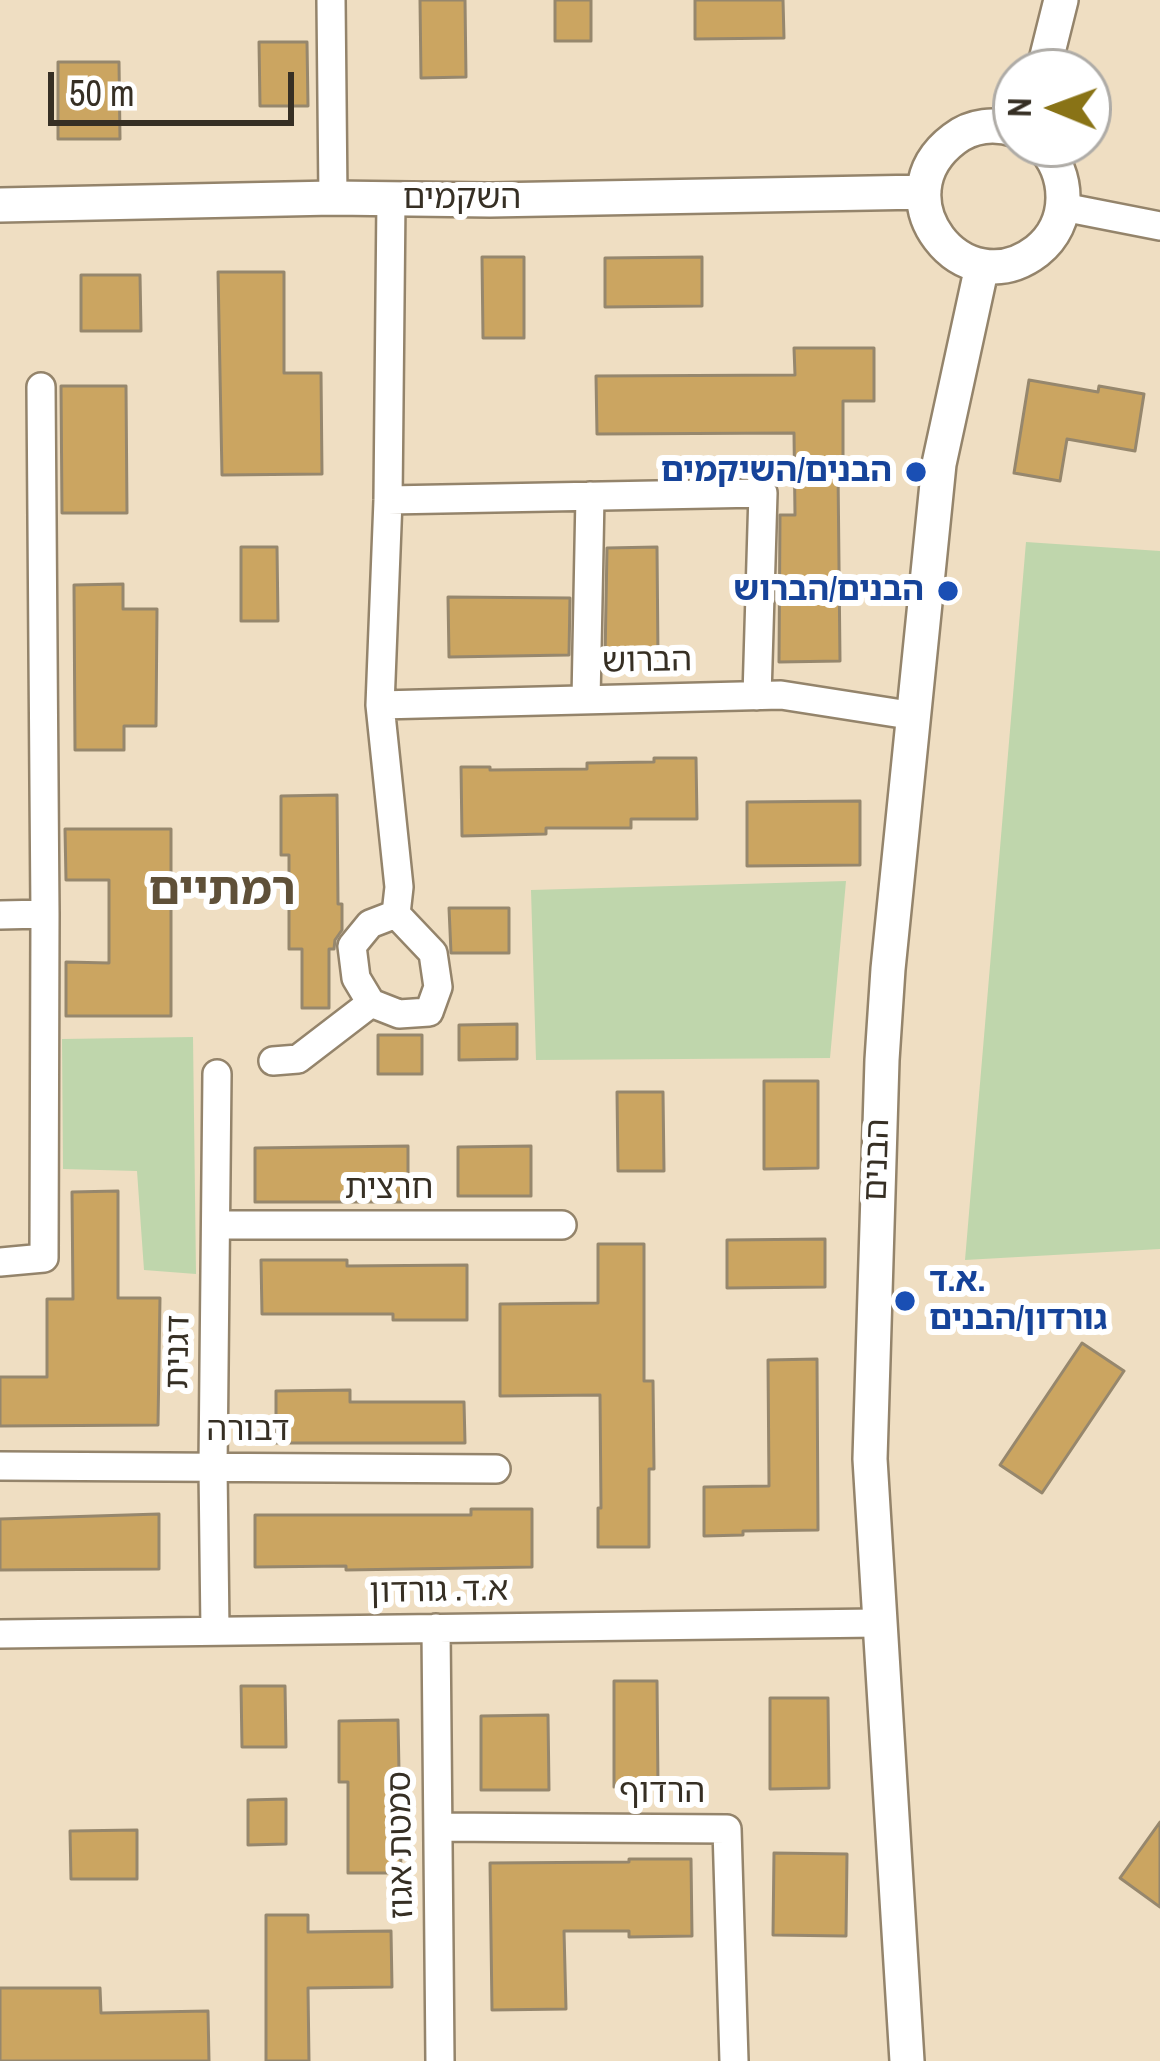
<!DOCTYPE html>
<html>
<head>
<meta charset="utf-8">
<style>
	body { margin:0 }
	#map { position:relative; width:1160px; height:2061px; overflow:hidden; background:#efdec2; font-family:"Archivo Narrow",sans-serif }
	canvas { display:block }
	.north { position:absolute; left:992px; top:48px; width:120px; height:120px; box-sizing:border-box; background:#fff; border:3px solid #afaca7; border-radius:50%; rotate:271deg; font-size:33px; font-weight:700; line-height:48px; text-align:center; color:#362f24 }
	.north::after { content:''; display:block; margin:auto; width:42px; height:54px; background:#897316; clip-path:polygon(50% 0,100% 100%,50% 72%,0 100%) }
	.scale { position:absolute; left:48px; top:72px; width:246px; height:54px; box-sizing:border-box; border:6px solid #362f24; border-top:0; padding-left:15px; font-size:36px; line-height:42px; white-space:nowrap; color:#362f24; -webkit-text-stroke:9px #fff; paint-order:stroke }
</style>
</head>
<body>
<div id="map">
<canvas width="1160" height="2061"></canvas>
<div class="north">N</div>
<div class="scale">50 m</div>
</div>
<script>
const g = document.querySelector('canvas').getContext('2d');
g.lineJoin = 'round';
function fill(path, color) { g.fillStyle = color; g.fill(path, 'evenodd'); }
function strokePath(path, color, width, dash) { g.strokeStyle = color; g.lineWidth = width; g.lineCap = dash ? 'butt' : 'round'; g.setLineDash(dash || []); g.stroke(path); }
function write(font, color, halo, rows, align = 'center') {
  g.font = font + ' "Archivo Narrow","Noto Sans Hebrew",sans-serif'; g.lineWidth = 12; g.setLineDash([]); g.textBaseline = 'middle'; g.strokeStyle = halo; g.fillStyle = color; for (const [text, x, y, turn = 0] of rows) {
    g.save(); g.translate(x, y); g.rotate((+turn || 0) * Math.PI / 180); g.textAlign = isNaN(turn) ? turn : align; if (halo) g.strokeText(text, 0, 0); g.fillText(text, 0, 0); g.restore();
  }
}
fill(new Path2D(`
	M1026,542l134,9v698l-195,11z
	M846,881l-16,177 -294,2 -5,-170z
	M193,1037l3,237 -52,-4 -7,-99 -74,-2 -1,-130z`), '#bfd6ac');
const building = new Path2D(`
	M420,0h45l1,77 -45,1z
	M555,0h36v41h-36z
	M695,0h88l1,38 -89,1z
	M259,42h48l1,64h-48z
	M58,62h61l1,77h-62z
	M482,257h42v81h-41z
	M702,257v49l-97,1v-49z
	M218,272h66v101h37l1,101 -100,1z
	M81,275h59l1,56h-60z
	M794,348h80v53h-31v69h-5l2,191 -61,1 1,-147h15l-1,-82 -197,1 -1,-58 199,-1z
	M1029,380l69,12 1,-6 45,8 -9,57 -68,-12 -7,42 -46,-8z
	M61,386h65l1,127h-65z
	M241,547h36l1,74h-37z
	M657,547l1,110 -53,1 2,-110z
	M123,584v25h34l-1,117h-32v24h-49l-1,-165z
	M448,597l122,1 -1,57 -120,2z
	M654,758h42l1,61h-66v9h-85v6l-84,2 -1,-69h29v3l97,-1v-6l67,-1z
	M337,795l1,109h4v26l-7,10 -1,9h-5v59h-27v-59h-13v-94h-8v-59z
	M860,801v64l-113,1v-64z
	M65,829h106v187h-105v-54l43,1v-83h-43z
	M449,908h60v45h-58z
	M517,1024v35l-58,1v-35z
	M378,1035h44v39h-44z
	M764,1081h54v87l-54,1z
	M617,1092h46l1,79h-46z
	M408,1146v56h-153v-54z
	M531,1146v50h-73v-49z
	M118,1191v107h42l-2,127 -158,1v-49h47v-78h26l-1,-107z
	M825,1239v48l-98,1v-48z
	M598,1244h46v137h9l1,88h-5v78h-51v-39h3l-1,-113 -100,1v-92l98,-1z
	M261,1260h86v6l120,-1v55h-74v-6h-131z
	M1082,1343l42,28 -82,122 -42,-28z
	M817,1359l1,171 -75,1v4l-39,1v-49l65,-1 -1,-126z
	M350,1390v12h114l1,41h-189v-52z
	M471,1509h61v58l-186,3v-4l-91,1v-52h216z
	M159,1514v55l-159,1v-51z
	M614,1681h43l1,106h-44z
	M241,1686h44l1,61h-44z
	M770,1698h58l1,90 -59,1z
	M548,1715l1,75h-68v-74z
	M398,1720l3,153h-53v-91h-9v-61z
	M286,1799v45l-38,1v-45z
	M1160,1822v85l-40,-29z
	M137,1830v49h-66l-1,-48z
	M774,1853l73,1 -1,82 -73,-1z
	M629,1859h62l1,77 -63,1v-6h-65l2,78 -74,1 -2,-147 139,-1z
	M266,1915h42v17l83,-1 1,56 -84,1 1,73h-43z
	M0,1988h100l1,25 107,-2 1,50h-209z`);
fill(building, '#cba561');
strokePath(building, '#96876d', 3);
const minor = new Path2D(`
	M331,0l2,198
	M391,199l-3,301 -8,205 401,-10 134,21
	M1063,207l97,19
	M388,500l375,-7 -6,203
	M586,700l4,-204
	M0,915l45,-1
	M371,1003l28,11 30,-2 9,-25 -5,-34 -37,-39
	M273,1061l25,-2 73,-56 -15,-25 -4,-32 18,-22 26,-10 3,-27 -19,-182
	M217,1225h345
	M0,1262l44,-4 1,-344 -4,-527
	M0,1466l496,3
	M436,1628l4,433
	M215,1631l-2,-164 4,-393
	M0,1634l878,-11
	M438,1827l289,2 7,232`);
const tertiary = new Path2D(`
	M1043,72l18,-72
	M1016,130c-21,-7 -44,-5 -62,9 -77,58 9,169 83,112 35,-28 33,-77 4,-107
	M0,205l333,-7 157,2 434,-8
	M907,2061l-37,-602 12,-399 6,-91 51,-505 43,-198`);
strokePath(minor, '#94846b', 32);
strokePath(tertiary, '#94846b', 38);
strokePath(minor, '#fff', 27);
strokePath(tertiary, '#fff', 33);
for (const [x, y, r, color] of [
	[916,472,12,"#1a4fb4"],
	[948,591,12,"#1a4fb4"],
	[905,1301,12,"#1a4fb4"]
]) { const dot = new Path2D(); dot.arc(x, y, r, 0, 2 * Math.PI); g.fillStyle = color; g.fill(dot); strokePath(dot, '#fff', 4.5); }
write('33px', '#362f24', '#fff', [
	["השקמים",462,199],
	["הברוש",647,662,-1],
	["הבנים",878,1160,-88],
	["חרצית",389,1189],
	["דגנית",179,1352,-89],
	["דבורה",248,1431],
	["א.ד. גורדון",439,1592,-1],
	["הרדוף",662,1793],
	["סמטת אגוז",402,1845,-91]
]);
write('bold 33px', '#164399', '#fff', [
	["הבנים/השיקמים",892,472],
	["הבנים/הברוש",924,591],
	["א.ד.",929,1282,"left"],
	["גורדון/הבנים",929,1320,"left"]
], 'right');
write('bold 45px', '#5f5038', '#fff', [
	["רמתיים",222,892]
]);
</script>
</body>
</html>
